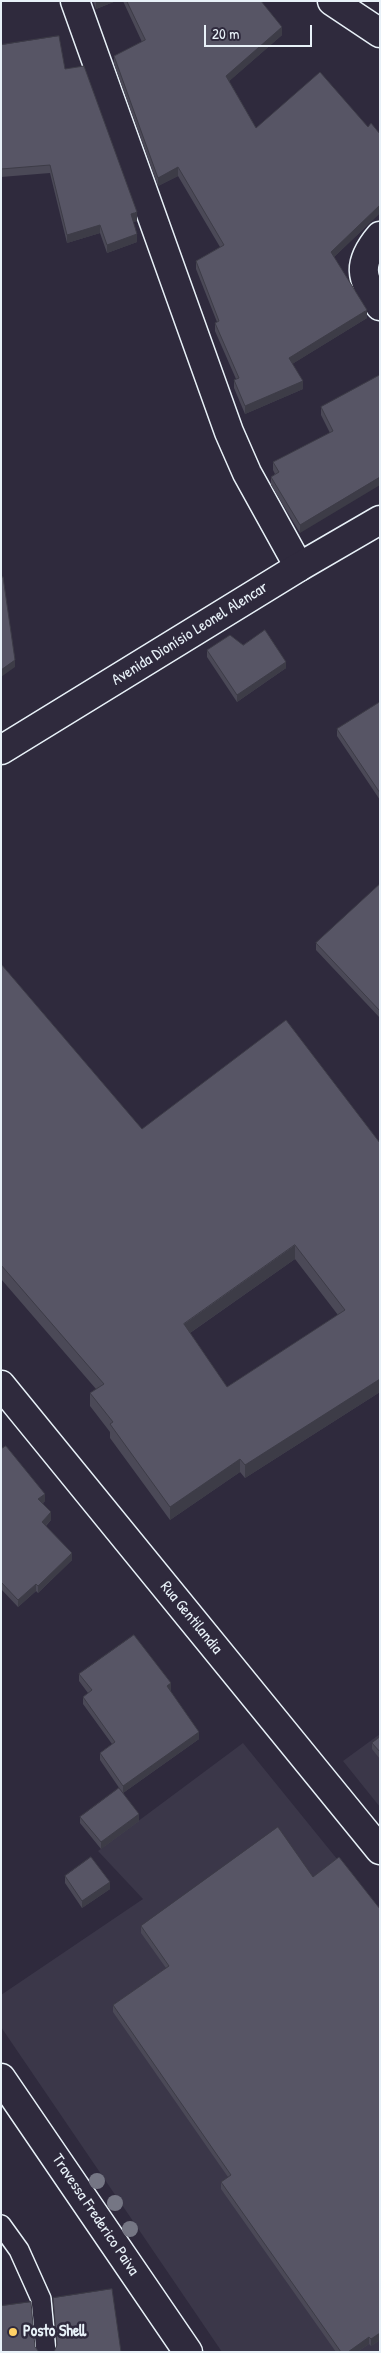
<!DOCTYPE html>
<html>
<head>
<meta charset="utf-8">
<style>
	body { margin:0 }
	#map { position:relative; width:381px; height:2353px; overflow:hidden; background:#2f2a3d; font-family:"Patrick Hand",sans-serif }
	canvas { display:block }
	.frame { position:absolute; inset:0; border:2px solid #e8f1f8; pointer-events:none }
	.scale { position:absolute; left:204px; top:25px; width:108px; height:22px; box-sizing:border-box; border:2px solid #e8f1f8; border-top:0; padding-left:6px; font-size:15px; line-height:18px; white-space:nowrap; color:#e8f1f8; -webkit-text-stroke:4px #2f2a3d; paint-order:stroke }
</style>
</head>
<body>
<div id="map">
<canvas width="381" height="2353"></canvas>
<div class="frame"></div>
<div class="scale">20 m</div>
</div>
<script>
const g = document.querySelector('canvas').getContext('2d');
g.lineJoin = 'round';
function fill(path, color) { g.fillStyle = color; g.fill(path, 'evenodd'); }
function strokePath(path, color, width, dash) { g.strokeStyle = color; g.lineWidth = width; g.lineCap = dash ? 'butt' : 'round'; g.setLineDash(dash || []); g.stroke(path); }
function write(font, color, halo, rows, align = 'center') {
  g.font = font + ' "Patrick Hand",sans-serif'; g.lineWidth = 5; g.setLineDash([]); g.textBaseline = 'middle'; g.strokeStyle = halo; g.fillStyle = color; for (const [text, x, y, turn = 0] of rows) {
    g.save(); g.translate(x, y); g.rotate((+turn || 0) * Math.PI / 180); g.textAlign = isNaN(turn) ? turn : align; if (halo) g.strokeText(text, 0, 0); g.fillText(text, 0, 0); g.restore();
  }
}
fill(new Path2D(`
	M380,1734v73l-37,-46z
	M243,1743l137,169v440h-158l-221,-325v-32l142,-96 -45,-48z`), '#3b3749');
const lane = new Path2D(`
	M1,2225l18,25 22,49 5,53`);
const street = new Path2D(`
	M75,1l154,431 18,41 52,94
	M332,1l48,32
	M380,236c-23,27 -20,42 0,70
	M1,1385l379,465
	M1,2078l187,274`);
const secondary = new Path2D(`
	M1,750l298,-183 81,-47`);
strokePath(lane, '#e8f1f8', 22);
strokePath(street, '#e8f1f8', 31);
strokePath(secondary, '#e8f1f8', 31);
strokePath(lane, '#2f2a3d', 19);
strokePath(street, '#2f2a3d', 28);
strokePath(secondary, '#2f2a3d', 28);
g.fillStyle = '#757684';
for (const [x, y] of [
	[97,2181],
	[115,2203],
	[130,2229]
]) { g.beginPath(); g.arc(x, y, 8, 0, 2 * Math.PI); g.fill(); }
fill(new Path2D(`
	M93,1h23l-20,8z
	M123,1h141l-2,1 20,33 -53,46 27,47 112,-1 12,7v79l-46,44 33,61 -75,46 11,25 -58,25 -11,-26v-8l2,-1 -21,-48v-8l2,-1 -21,-53v-8l24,-14 -42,-71 -20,10 -44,-122v-8l28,-14z
	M1,45l64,24 72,152 -4,1 4,20 -30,11 -7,-20 -33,10 -17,-70 -49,4z
	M380,375l-80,158 -29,-48v-8l4,-3 -2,-4v-8l57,-29 -9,-18v-8z
	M243,645l43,23 -49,34 -30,-45v-7z
	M380,702v98l-43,-64v-7z
	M380,884v134l-64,-68v-7z
	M1,964l141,165 238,14v249l-135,86 -5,-6 -70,48 -60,-82v-6l-20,-26v-13l6,-4 -95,-110zM295,1259l43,56 -111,72 -37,-54z
	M1,1449l44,52 -2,2 8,17 -5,6 26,34 -34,33 -2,-2 -18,16 -17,-18z
	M79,1674l92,16 -1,1 29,48 -76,54 16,28 -38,28 -21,-26v-6l42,-25 -22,-32v-7l12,-9 -29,-40v-7l5,-4 -9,-12z
	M380,1737v22l-8,-10v-6z
	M65,1876l45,13 -28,19 -17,-25z
	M313,1877l67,32v431l-9,6 -2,-2 -12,8h-21l-115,-163v-7l7,-5 -115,-165v-7l53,-37 -25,-35v-7z
	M53,2298l68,54 -64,-6z`), '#4b4957');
fill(new Path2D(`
	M96,1h20l-20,8z
	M282,27v8l-56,49v-8z
	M178,167v9l-20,10v-8z
	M380,205v8l-49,47v-8z
	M137,212v9l-6,1v-8z
	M100,225v8l-33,10v-8z
	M137,234v8l-30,11v-8z
	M367,310v8l-78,48v-8z
	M303,381v8l-58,25v-8z
	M380,477v8l-80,48v-8z
	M15,660v7l-14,10v-7z
	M286,662v6l-49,34v-7z
	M295,1245v14l-111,78v-13z
	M380,1379v13l-135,86v-13z
	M240,1459v13l-70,48v-13z
	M45,1494v7l-7,5v-7z
	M51,1512v8l-9,9v-7z
	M72,1553v7l-34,33v-7z
	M36,1584v7l-18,16v-7z
	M171,1683v7l-4,3v-7z
	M199,1732v7l-76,54v-7z
	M139,1814v7l-38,28v-7z
	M110,1882v7l-28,19v-7z
	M380,2333v7l-9,6v-7z
	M369,2337v7l-12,8h-9z`), '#3d3c47');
const building = new Path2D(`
	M127,1h134l21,26 -56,49 30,52 64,-56 48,55 3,-4 9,11v71l-49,47 36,58 -78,48 14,23 -58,25 -11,-26 5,-2 -24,-55 4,-2 -23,-60 28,-16 -46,-78 -20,11 -44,-122 31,-16z
	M59,36l6,33 19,-3 53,146 -6,2 6,20 -30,11 -7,-20 -33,10 -17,-70 -49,4v-124z
	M380,375v102l-80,48 -29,-48 8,-5 -6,-10 60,-31 -12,-24z
	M3,577l12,83 -14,10v-92z
	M265,630l21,32 -49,33 -30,-45 23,-15 13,10z
	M380,702v91l-43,-64z
	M380,884v127l-64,-68z
	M1,964l141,165 144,-109 94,123v236l-135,86 -5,-6 -70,48 -60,-83 3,-2 -23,-29 14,-9 -103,-119zM295,1245l50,65 -118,77 -43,-63z
	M6,1446l39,48 -7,5 13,13 -9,10 30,31 -34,33 -2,-2 -18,16 -17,-18v-133z
	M134,1635l37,48 -4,3 32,46 -76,54 -23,-33 15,-11 -32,-45 9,-7 -13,-16z
	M380,1737v15l-8,-9z
	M119,1788l20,26 -38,28 -21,-25z
	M278,1827l35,50 26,-20 41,52v424l-9,6 -2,-2 -21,15h-7l-120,-170 10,-7 -118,-170 56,-39 -28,-40z
	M91,1857l19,25 -28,19 -17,-25z
	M112,2289l9,63h-67l3,-7 -4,-47z
	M31,2302l4,45 4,5h-38v-46z`);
fill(building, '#575565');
strokePath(building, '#3d3c47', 1);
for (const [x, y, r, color] of [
	[13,2332,5,"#ffd166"]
]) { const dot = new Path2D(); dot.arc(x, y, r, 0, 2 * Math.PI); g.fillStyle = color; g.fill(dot); strokePath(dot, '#2f2a3d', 2); }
write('16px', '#e8f1f8', '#2f2a3d', [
	["Avenida Dionísio Leonel Alencar",190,634,-32],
	["Rua Gentilandia",191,1618,51],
	["Travessa Frederico Paiva",95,2215,56]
]);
write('bold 16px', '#e8f1f8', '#2f2a3d', [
	["Posto Shell",23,2332]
], 'left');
</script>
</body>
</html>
